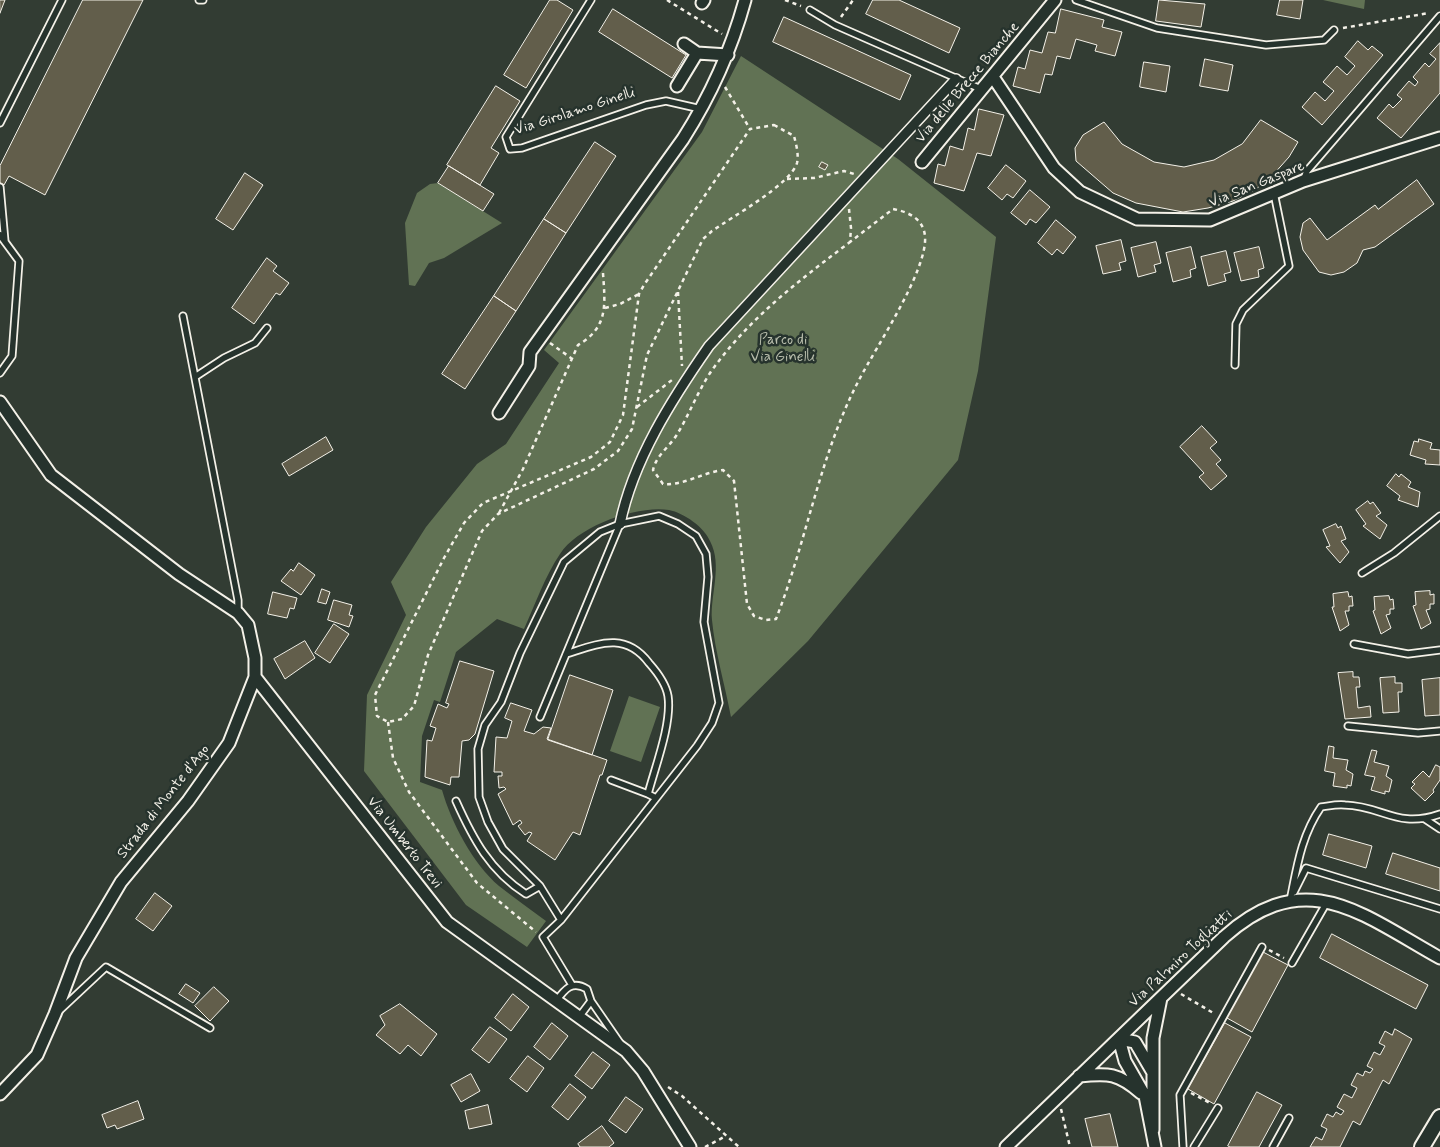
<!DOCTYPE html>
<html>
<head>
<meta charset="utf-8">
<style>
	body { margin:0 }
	canvas { display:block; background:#323c33 }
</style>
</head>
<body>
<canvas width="1440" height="1147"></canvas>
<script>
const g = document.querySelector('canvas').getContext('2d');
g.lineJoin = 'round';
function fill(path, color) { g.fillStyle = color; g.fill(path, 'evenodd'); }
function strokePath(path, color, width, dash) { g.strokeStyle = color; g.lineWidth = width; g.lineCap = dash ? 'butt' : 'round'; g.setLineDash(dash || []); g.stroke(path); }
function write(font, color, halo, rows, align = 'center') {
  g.font = font + ' Mynerve,sans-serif'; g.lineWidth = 5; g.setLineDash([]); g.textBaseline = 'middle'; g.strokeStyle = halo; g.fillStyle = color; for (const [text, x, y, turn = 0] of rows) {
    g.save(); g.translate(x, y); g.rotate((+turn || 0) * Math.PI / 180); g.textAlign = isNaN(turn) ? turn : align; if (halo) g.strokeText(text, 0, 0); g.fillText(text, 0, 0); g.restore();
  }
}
fill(new Path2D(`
	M1323,0h42l-1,9z
	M741,56l157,103 98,78 -18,134 -20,89 -150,181 -77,76c-6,-32 -16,-65 -19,-97 -2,-26 11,-54 -2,-79 -6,-14 -26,-28 -41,-31 -32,-5 -91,16 -109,44 -15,22 -25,51 -36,75l-27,-10 -41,33 -16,50 -6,-2 -12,36 -2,46 22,8c9,32 31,74 57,96 15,12 31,23 47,35l-19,26 -61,-42 -102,-134 3,-76 39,-80 -15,-33 35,-55 51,-63 29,-20 53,-81 -15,-13 158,-218z
	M438,183l64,40 -58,35 -15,5 -14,23 -6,-1 -4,-62 12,-30 13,-9z
	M629,696l31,11 -19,55 -31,-11z`), '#617254');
const building = new Path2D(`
	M0,0h5l-5,13z
	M83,0h60l-98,195 -36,-19 -5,9 -4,-2v-17z
	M550,0h7l16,10 -47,78 -22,-13z
	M873,0h26l61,28 -11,25 -83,-39z
	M1159,0l46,4 -4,23 -45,-6z
	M1280,0h23l-3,19 -23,-4z
	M613,9l73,46 -14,23 -73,-46z
	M1061,9l43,11 -2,7 20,5 -7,24 -20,-5 2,-6 -21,-6 -6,20 -13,-3 -5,19 -7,-1 -5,19 -27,-7 5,-19 7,2 5,-19 12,3 6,-21 7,1z
	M784,17l127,58 -11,25 -127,-58z
	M1358,41l10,9 4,-4 11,9 -61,70 -20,-18 13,-15 10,9 9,-10 -11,-9 14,-16 10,9 8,-9 -10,-9z
	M1440,43v50l-39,45 -24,-20 12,-14 4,4 9,-9 -5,-4 12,-14 6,5 3,-4 -5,-5 12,-14 4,4 7,-8 -6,-5z
	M1205,59l28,6 -5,26 -28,-5z
	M1144,62l26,4 -4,26 -26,-5z
	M496,86l24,15 -29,47 8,5 -19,32 -33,-20z
	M979,109l25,6 -13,41 -14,-3 -13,38 -30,-8 4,-19 7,2 5,-20 13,4 5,-22 6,2z
	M1261,120l37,22 -9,15 -17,19 -16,13 -23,12 -25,7 -25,4 -47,-9 -23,-10 -37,-32 -1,-13 8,-13 21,-13 18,22 32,18 30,5 30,-7 28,-16z
	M595,142l21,14 -50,77 -22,-14z
	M822,162l6,3 -3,5 -6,-3z
	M1006,165l20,16 -13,17 -6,-4 -5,6 -14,-12z
	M449,166l45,28 -11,17 -45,-28z
	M245,173l18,12 -30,45 -17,-11z
	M1417,180l17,24 -59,43 -12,3 -6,13 -13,9 -13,3 -12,-3 -16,-22 -3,-13 3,-14 7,-5 17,22 48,-35 3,4z
	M1030,190l20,17 -14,16 -6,-4 -4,6 -15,-12z
	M544,219l22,14 -50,78 -22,-15z
	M1056,220l20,17 -13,17 -6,-5 -5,6 -14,-12z
	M1121,240l5,21 -7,2 2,7 -18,4 -7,-28z
	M1156,242l5,21 -7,2 2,7 -18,5 -7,-29z
	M1191,247l5,21 -6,2 1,7 -18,5 -7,-29z
	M1259,247l5,21 -6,2 1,7 -18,4 -7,-28z
	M1226,251l5,21 -7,2 2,7 -18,5 -7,-29z
	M267,258l10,8 -4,5 16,12 -9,12 -4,-2 -22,31 -22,-16z
	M494,296l22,15 -51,78 -23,-15z
	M1202,426l15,16 -7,6 11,12 -5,4 11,12 -16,14 -12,-13 5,-4 -24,-26z
	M326,437l7,13 -44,26 -7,-12z
	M1419,439l13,4 -2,6 10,1v15l-15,-1 1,-4 -16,-5 4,-14 4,1z
	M1396,474l3,3 2,-3 10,8 -3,5 12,5 -2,15 -20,-7 2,-4 -13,-10z
	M1368,501l2,3 3,-2 8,11 -5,3 11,9 -7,14 -17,-13 3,-2 -10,-14z
	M1336,524l2,4 3,-2 5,13 -5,2 8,11 -9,11 -14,-16 4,-1 -7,-16z
	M299,563l16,12 -14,20 -20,-14 10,-12 2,2z
	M322,589l8,3 -4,12 -8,-2z
	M1430,591v4l4,-1v10h-4v5l-4,1 5,13 -10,6 -8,-23 3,-1 -1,-13z
	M273,592l24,6 -3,11 -4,-1 -3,10 -19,-4z
	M1348,592l1,5 3,-1 1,10h-4v5h-4l4,14 -9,6 -8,-24h2l-1,-13z
	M1389,596l1,4 3,-1 1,10h-4v5l-4,1 5,13 -10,6 -8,-23 2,-1 -1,-13z
	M334,600l18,5 -3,10 4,1 -4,11 -21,-7z
	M334,624l15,10 -19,29 -15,-10z
	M305,641l10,17 -30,21 -11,-20z
	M460,661l34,10 -19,63 -6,6 -7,1 -3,36h-8l-1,8 -25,-8 2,-37 5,1 4,-13 -6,-2 8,-22 9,4 2,-4 -3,-1z
	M1353,672v5h6l1,10h-4l2,21 12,-2 1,11 -26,2 -7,-46z
	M570,675l43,15 -21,65 -44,-15z
	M1395,677v6h7v9h-4l1,20 -16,1 -3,-35z
	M1440,678v37l-15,1 -3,-36z
	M511,703l21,7 -8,21 10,3 9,-7 8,1 -4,11 60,21 -5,15h-2l-20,60 -7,-3 -18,28 -28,-19 5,-8 -3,-1 -4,3 -7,-9 4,-3 -2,-3 -7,5 -15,-31 8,-5 -2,-2 -5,1 -1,-12h4v-4h-8l2,-35 11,1 5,-17 -7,-3z
	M1329,746l5,1 -1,11 15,2 -2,10 7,4 -2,12 -4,-1v3l-14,-2 2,-13 -10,-2z
	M1372,750l5,1 -3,11 15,4 -3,10 6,4 -3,12 -4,-1v3l-14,-4 4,-13 -10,-2z
	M1436,765l4,2v13l-7,10 1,2 -9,9 -14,-13 4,-4 -3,-2 11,-11 6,6z
	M1329,834l43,12 -6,22 -43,-13z
	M1393,853l47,15v23l-54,-17z
	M155,893l17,13 -19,25 -17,-12z
	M1332,934l96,51 -12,24 -96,-51z
	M1263,952l25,13 -36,67 -25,-14z
	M186,984l14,9 -7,10 -14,-9z
	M214,987l15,14 -19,20 -15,-15z
	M513,994l16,13 -18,24 -16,-13z
	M400,1004l37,30 -16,22 -13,-11 -8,9 -24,-19 9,-10 -5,-9z
	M552,1023l16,13 -18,24 -16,-13z
	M1225,1023l26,14 -37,67 -26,-15z
	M490,1027l17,12 -18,24 -17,-13z
	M1395,1029l17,10 -23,45 -6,-4 -23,45 -7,-4 -13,26h-30l6,-10 6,3 5,-11 -6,-3 6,-12 6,3 3,-5 5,3 3,-4 -7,-4 7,-13 8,4 5,-10 -6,-3 6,-12 6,3 2,-5 5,2 3,-4 -6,-3 7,-14 6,3 5,-9 -6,-3 6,-12 7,4z
	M593,1052l17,13 -18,24 -17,-13z
	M528,1056l16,12 -17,24 -17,-13z
	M471,1074l9,17 -19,11 -10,-17z
	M570,1084l16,13 -18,23 -16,-13z
	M1257,1092l25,13 -23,42h-29l-2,-1z
	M626,1097l17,12 -17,24 -17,-12z
	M138,1101l6,18 -27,10 -2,-4 -8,3 -5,-13z
	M488,1105l4,19 -23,5 -4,-18z
	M1110,1114l8,33h-26l-7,-28z
	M602,1126l12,17 -5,4h-29l-2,-3z`);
fill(building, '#625e4b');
strokePath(building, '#f4f1e8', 1);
const service = new Path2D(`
	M199,0h4
	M591,0l-85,137 4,12 12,-1 124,-43 20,-4 35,8
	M1076,0l81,28 109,17 58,-5 10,-10
	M810,10l25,15 148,65
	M0,123l62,-123
	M1304,179l3,-8 133,-155
	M0,187l5,55
	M0,235l19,26 -7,95 -12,17
	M183,316l55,284v13
	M1235,365l1,-41 7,-14 46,-44 -15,-73
	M195,377l29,-19 31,-15 12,-15
	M1362,573l32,-20 46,-37
	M1354,644l54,10 32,-4
	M566,654c32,-10 59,-23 83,9 8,9 17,21 19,33 4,28 -13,71 -20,98l8,4
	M540,717l80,-193
	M1348,726l70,7 22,-2
	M611,780l37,14
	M456,801c17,38 34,70 70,93l14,-8
	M1425,819l15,10
	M1294,892l12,-24 134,41
	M1290,901c7,-34 11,-65 31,-94 8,-1 16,-3 24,-2 38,1 52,24 95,9
	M561,920l-21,-34 -37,-37 -15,-27 -9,-25 -1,-48 7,-24 16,-23 19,-49 44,-91 36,-30 20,-8 39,-8 19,8 18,12 10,18 2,23 -4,45 15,81 -7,20 -15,23 -136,174 -18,17 29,48
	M1292,963l35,-61
	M556,1001c9,-12 16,-21 31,-12l4,12 -12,16
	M591,1001l29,42
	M59,1011l47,-44 104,61
	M1183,1147l-3,-52 82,-148
	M1194,1147l24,-39
	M1273,1147l16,-29`);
const pedestrian = new Path2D(`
	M620,524c13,-64 52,-125 89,-178l247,-267`);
const minor = new Path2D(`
	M702,3l2,-3
	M684,44l13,9
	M993,77l61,91 26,24 57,27 73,1 93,-39 137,-43
	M677,86l20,-33 31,2
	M922,162l133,-162
	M0,402l51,73 128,99 59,39 10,12 7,33v19l-26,66 -41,58 -67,81 -45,76 -21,56 -18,41 -37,39
	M499,413l30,-47 1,-14 153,-213c28,-44 48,-88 62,-139
	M255,677l192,245 179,129 17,20 47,76
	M1119,1039l6,22 20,35 10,51
	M1119,1039l16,3 17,29
	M1079,1076c30,-3 39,-3 62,17
	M1153,1130v-92l8,-40
	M1006,1147l218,-210c82,-73 137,-23 216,21`);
const tertiary = new Path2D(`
	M1422,1147l18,-30`);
strokePath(service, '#f4f1e8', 9);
strokePath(pedestrian, '#f4f1e8', 12);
strokePath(minor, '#f4f1e8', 15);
strokePath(tertiary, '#f4f1e8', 18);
strokePath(new Path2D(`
	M667,0l55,34
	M785,0l16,6
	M841,17l12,-17
	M1343,28l86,-15
	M725,87l25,42
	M774,125l20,11c2,8 5,18 3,27 -6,21 -65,54 -85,68l-9,8 -56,116 -15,74 -14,22 -24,18 -96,45 -16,17 -54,124 -14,51 -12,13 -14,3 -11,-6 -2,-21 69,-137 20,-35 19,-20 108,-46 19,-15 13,-27 16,-121 5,-9 106,-156z
	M787,179l27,-1 30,-7 10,3
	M849,209l2,19 -1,14c-49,37 -98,74 -135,124 -16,21 -25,48 -39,70 -8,12 -20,20 -23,34l10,14c20,2 38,-11 60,-14l11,11 13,123 7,12 12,4 10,-1c31,-79 44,-165 83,-239 17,-33 69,-110 66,-144 -2,-18 -17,-24 -32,-27l-43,33
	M678,292l4,74
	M605,308l15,-4 19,-10
	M550,343l21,15
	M637,407l35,-27
	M499,513l24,-44 55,-124c31,-18 27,-41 25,-72
	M388,722l5,36 16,34 68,91 59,49
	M1269,950l15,8
	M1181,994l34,20
	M668,1087l14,9 57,51
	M1191,1093l19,10
	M1061,1109l9,38
	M705,1147l21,-11`), '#f4f1e8', 2.5, [4, 4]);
strokePath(service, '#26332d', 5.5);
strokePath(pedestrian, '#26332d', 9);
strokePath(minor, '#26332d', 11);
strokePath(tertiary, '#26332d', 14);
write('15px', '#f4f1e8', '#26332d', [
	["Via delle Brecce Bianche",968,83,-50],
	["Via Girolamo Ginelli",575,112,-18],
	["Via San Gaspare",1257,185,-22],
	["Strada di Monte d'Ago",164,802,-52],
	["Via Umberto Trevi",404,843,52],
	["Via Palmiro Togliatti",1181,959,-43]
]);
write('15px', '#b9bead', '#26332d', [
	["Parco di",783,341],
	["Via Ginelli",783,358]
]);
</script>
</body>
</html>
